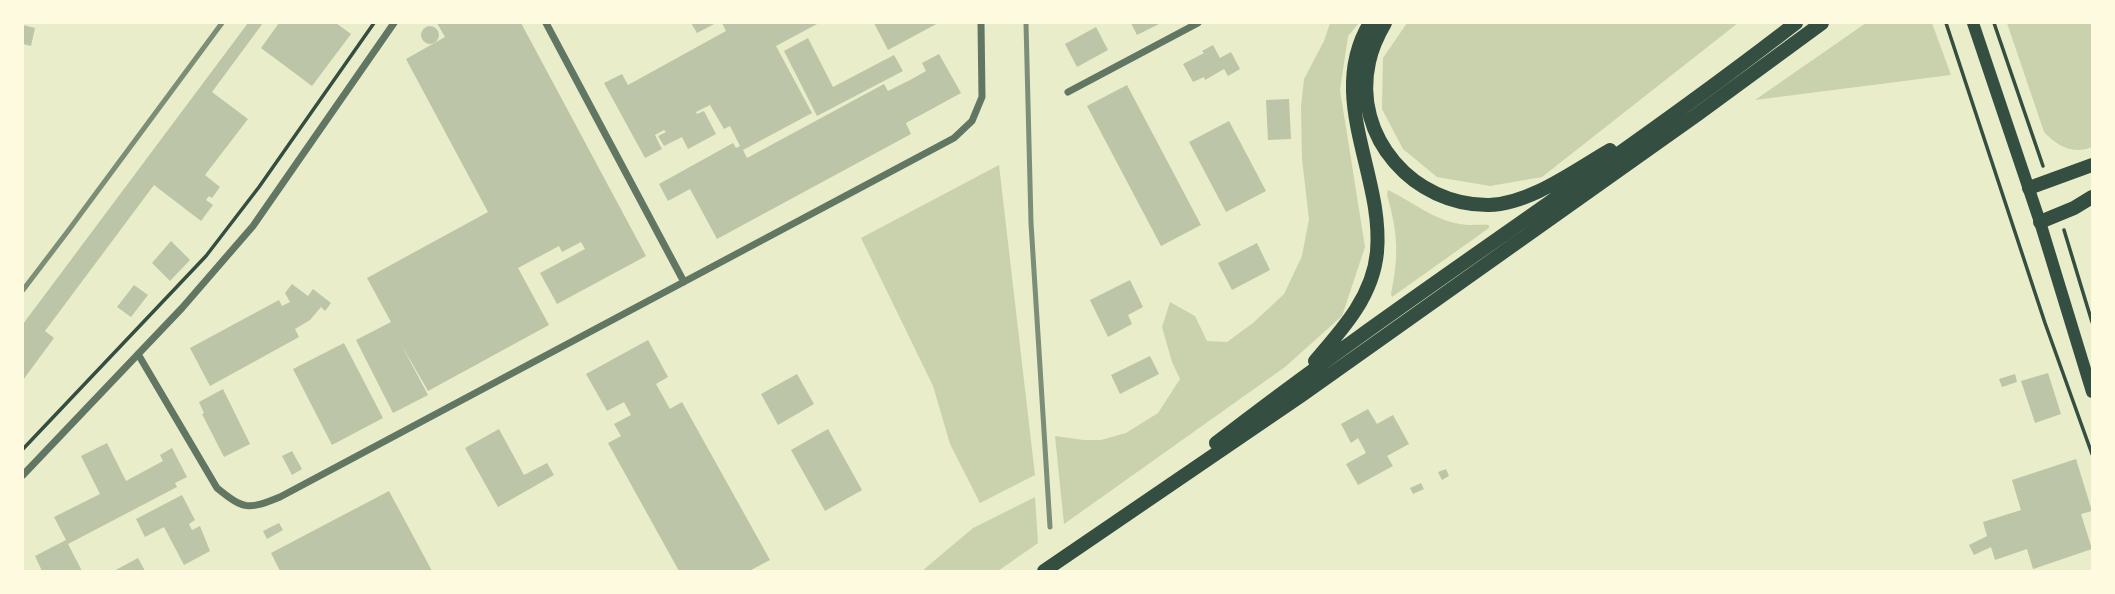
<!DOCTYPE html>
<html>
<head>
<meta charset="utf-8">
<style>
	body { margin:0 }
	#map { position:relative; width:2115px; height:594px; overflow:hidden; background:#e9edc9; font-family:"Archivo Narrow",sans-serif }
	canvas { display:block }
	.frame { position:absolute; inset:0; border:24px solid #fefae0; pointer-events:none }
</style>
</head>
<body>
<div id="map">
<canvas width="2115" height="594"></canvas>
<div class="frame"></div>
</div>
<script>
const g = document.querySelector('canvas').getContext('2d');
g.lineJoin = 'round';
function fill(path, color) { g.fillStyle = color; g.fill(path, 'evenodd'); }
function strokePath(path, color, width, dash) { g.strokeStyle = color; g.lineWidth = width; g.lineCap = dash ? 'butt' : 'round'; g.setLineDash(dash || []); g.stroke(path); }
fill(new Path2D(`
	M1330,23h29l-11,13 -8,54 25,157 -23,69 -57,51 -221,157 -9,-88 29,4h17l25,-7 32,-20 22,-34 -8,-17 -10,-35 8,-25 25,14 12,25 20,1 26,-19 31,-29 18,-38 7,-37 -7,-60 -1,-53 3,-27 20,-38z
	M1407,23h331l-196,154 -52,9 -53,-9 -34,-28 -21,-40 1,-51z
	M1866,23h66l19,52 -196,25z
	M2007,23h85v124c-18,8 -35,-1 -48,-15z
	M999,165l36,310 -55,28 -30,-59 -17,-58 -72,-148z
	M1388,190c24,11 45,30 72,34 10,2 20,0 29,1v3l-97,69 -1,-3c8,-38 7,-61 -4,-99z
	M1035,497l3,46 -40,28h-76l51,-43z`), '#cad2ad');
fill(new Path2D(`
	M248,23h15l-51,69 36,27 -43,56 15,12 -8,11 -3,-2 -3,4 7,5 -12,16 -47,-36 -109,146 9,7 -31,42v-56z
	M279,23h57l15,11 -39,52 -51,-38z
	M437,23h84l125,233 -89,48 -17,-31 45,-24 -4,-7 -19,10 -3,-6 -41,22 31,57 -121,66 -27,-47 27,51 -35,18 -37,-73 35,-18 -24,-44 121,-66 -82,-153 39,-22z
	M691,23h25l-19,10z
	M722,23h97l-43,23 36,67 -69,37 4,8 137,-74 4,7 24,-12 14,-8 -4,-8 17,-9 22,39 -55,30 5,11 -194,105 -27,-50 -22,12 -9,-17 74,-41 3,5 4,-2 -10,-20 -6,3 -14,-24 -14,7 1,2 7,-3 12,23 -28,15 -6,-12 -18,9 -6,-10 8,-4 -2,-2 -9,5 7,14 -17,9 -41,-75 18,-9 6,11 98,-54z
	M874,23h64l-50,27z
	M1131,23h30l-24,12z
	M23,25l12,3 -4,18 -8,-2z
	M421 35a9 9 0 1 1 18 0a9 9 0 1 1-18 0Z
	M1096,27l12,23 -31,17 -12,-23z
	M808,38l25,49 61,-32 9,16 -86,45 -33,-65z
	M1213,45l7,13 11,-6 9,17 -12,7 -4,-7 -19,11 -1,-3 -11,5 -10,-18 21,-11 -2,-2z
	M1127,85l74,140 -40,21 -74,-140z
	M1289,99l2,40 -23,1 -2,-40z
	M1229,121l37,70 -40,21 -37,-70z
	M171,241l19,19 -20,21 -18,-18z
	M1257,243l13,27 -38,20 -14,-27z
	M1130,280l13,27 -15,8 4,9 -24,13 -18,-37z
	M292,284l16,12 5,-7 18,14 -6,8 -4,-4 -11,13 -15,9 4,8 -89,49 -20,-38 89,-48 3,6 8,-4 -5,-9z
	M134,285l14,10 -17,22 -14,-10z
	M648,340l20,37 -12,7 14,25 12,-7 88,158 -21,11h-70l-71,-128 13,-7 -7,-12 17,-9 -7,-13 -17,9 -21,-37z
	M344,343l39,75 -51,27 -39,-76z
	M1150,356l9,18 -39,20 -9,-19z
	M2048,373l13,41 -26,9 -14,-42z
	M797,374l17,30 -36,21 -17,-31z
	M2015,374l2,8 -15,5 -3,-8z
	M223,389l27,55 -26,13 -22,-43 2,-1 -5,-11z
	M1368,409l9,15 16,-9 16,29 -22,12 6,10 -35,19 -12,-21 20,-11 -8,-15 -7,5 -10,-19z
	M499,429l25,46 23,-12 7,12 -56,32 -33,-59z
	M828,429l34,61 -37,21 -34,-61z
	M107,443l19,38 37,-20 -3,-6 12,-7 15,29 -12,6 2,4 -109,57 14,27h-40l-7,-15 31,-16 -12,-23 46,-23 -19,-38z
	M292,451l10,18 -10,6 -10,-19z
	M2076,459l16,52 -11,3 11,35 -59,20 -6,-20 -32,11 -4,-13 -17,8 -5,-10 18,-9 -4,-14 38,-12 -9,-30z
	M1446,469l3,7 -7,4 -4,-8z
	M1421,483l3,6 -11,5 -3,-6z
	M389,491l43,80h-152l-9,-18z
	M182,495l13,25 -6,4 3,6 8,-4 10,25 -26,14 -20,-38 -19,10 -9,-18z
	M279,523l4,7 -16,9 -4,-8z
	M138,558l7,13h-31z`), '#bcc5a7');
strokePath(new Path2D(`
	M1946,23l99,300 47,131
	M1994,23l49,143
	M2064,230l28,92
	M23,449l183,-193 53,-69 115,-164`), '#344e41', 3.5);
strokePath(new Path2D(`
	M546,23l138,259
	M1068,92l130,-69
	M138,354l79,134c27,22 31,22 63,9l674,-359 18,-17 10,-24 -1,-74
	M23,475l159,-167 71,-82 141,-203`), '#617663', 7);
strokePath(new Path2D(`
	M1973,23l67,199 52,170`), '#344e41', 12);
strokePath(new Path2D(`
	M1385,23c-7,12 -13,25 -16,39 -17,75 45,144 120,143 41,-1 86,-35 121,-55
	M2029,188l63,-23
	M2040,222l34,-14 18,-11
	M1315,361c28,-32 58,-65 62,-109 7,-77 -52,-155 -7,-229
	M1216,443c189,-146 391,-274 580,-420
	M1044,571l258,-176 396,-281 124,-91`), '#344e41', 14);
strokePath(new Path2D(`
	M1026,23l5,200 19,304
	M23,290l45,-59 154,-208`), '#7c8e77', 5);
</script>
</body>
</html>
